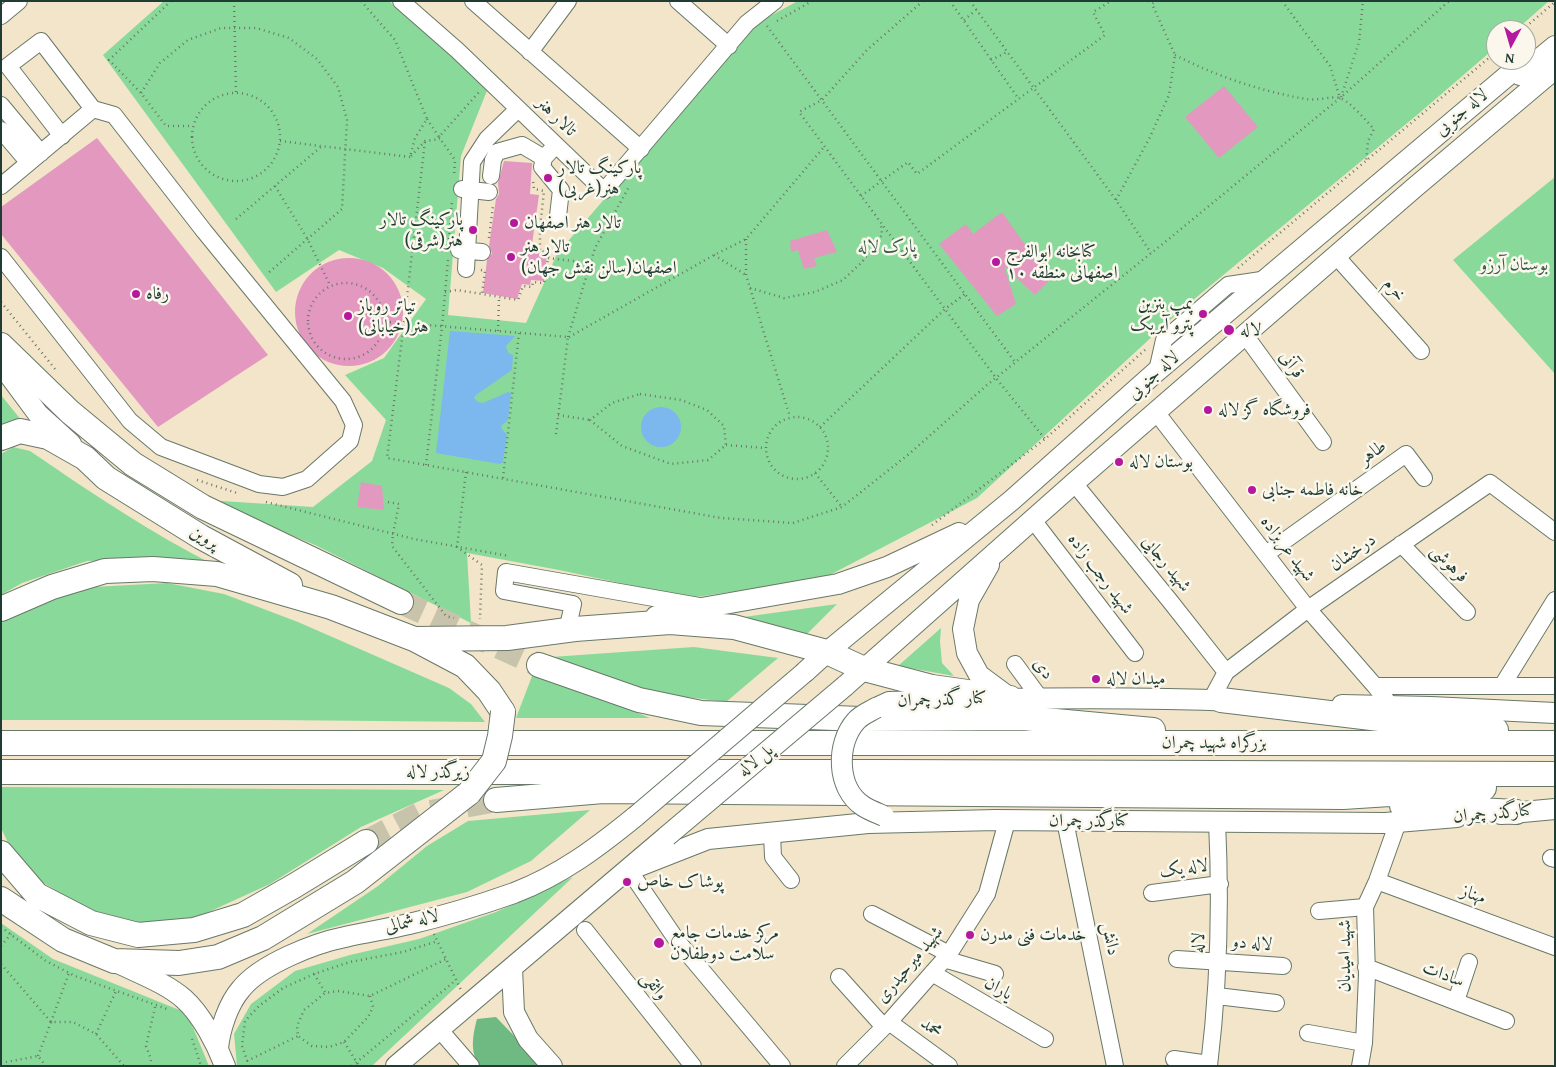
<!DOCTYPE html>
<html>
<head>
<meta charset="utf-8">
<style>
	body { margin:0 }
	#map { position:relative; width:1556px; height:1067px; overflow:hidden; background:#f2e5c9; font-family:"Gentium Book Plus",serif }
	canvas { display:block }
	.frame { position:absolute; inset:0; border:2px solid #1f3d34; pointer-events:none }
	.north { position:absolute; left:1486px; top:20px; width:50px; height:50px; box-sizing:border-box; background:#fbf7ec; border:1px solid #a3ada2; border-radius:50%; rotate:186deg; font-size:14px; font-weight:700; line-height:20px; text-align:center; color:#1f3d34 }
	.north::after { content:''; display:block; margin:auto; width:18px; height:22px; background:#b5179e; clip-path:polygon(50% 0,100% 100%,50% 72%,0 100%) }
</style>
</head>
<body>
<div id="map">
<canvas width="1556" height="1067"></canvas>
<div class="frame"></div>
<div class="north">N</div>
</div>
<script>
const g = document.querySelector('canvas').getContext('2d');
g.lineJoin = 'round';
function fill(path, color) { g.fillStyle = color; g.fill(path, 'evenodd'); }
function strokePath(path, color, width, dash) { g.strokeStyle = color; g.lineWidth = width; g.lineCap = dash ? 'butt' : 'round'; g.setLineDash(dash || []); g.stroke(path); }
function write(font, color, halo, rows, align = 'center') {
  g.font = font + ' "Gentium Book Plus",Amiri,serif'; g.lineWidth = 5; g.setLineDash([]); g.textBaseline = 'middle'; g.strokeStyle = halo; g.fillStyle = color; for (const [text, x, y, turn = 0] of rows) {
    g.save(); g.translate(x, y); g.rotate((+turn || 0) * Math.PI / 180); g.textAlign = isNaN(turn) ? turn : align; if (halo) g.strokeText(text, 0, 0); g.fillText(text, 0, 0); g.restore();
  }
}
fill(new Path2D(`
	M164,1h225l99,87 -27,68 -13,159 78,8 31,-69 198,-230 43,-23h751l-33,29h-20v17l-79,68 -236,195 -204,188 -153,80 -134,20 -131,-28 -92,-17 4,70 -156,-78 -108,-45 106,7 59,-46 14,-41 -41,-45 39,-17 42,-59 -43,-31 -44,-18 -63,42 -173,-237z
	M1555,177v197l-102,-114z
	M1,395l21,26 -21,7z
	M13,447l17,4c60,41 121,82 186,115l-55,-7 -74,2 -65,22 -21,12v-141z
	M167,583l57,11 74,28 151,66 22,16 14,18 -215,-2h-269v-103l92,-30z
	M837,604l-34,34 -59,-21z
	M941,628l-1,13 2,22 12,13 -56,-10z
	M694,647l84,11 -52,44 -64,-8 -58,-18 -53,-19z
	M534,671l116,47h-134z
	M1,787l443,3 -83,37 -91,57 -79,36 -58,5 -44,-15 -47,-28 -28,-27 -13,-27z
	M590,810l-59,51 -64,31 -160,42 71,-48 49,-40 41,-25z
	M573,877l-201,189h-135l-3,-32 17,-30 44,-33 55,-16 69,-16 77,-27z
	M1,923l52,36 134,54 22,53h-208z`), '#89da9a');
fill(new Path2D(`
	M496,1017l47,49h-63c-11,-13 -7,-32 -3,-47z`), '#6eba82');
fill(new Path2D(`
	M450,331l65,5 -9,10 2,7 5,2 -1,15 -36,25 -2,3 4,4 5,1 25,-11 3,1 -3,27 -7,6v2l6,7 -4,27 -3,2 -64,-11z
	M641 427a20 20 0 1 1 40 0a20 20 0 1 1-40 0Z`), '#7cb7ed');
fill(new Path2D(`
	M1224,86l34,41 -39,31 -34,-41z
	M97,138l171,217 -110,72 -157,-193v-27z
	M504,161l28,2 -2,31 9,1 -8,56 16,3 -3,27 -13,-1 -1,5 -8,-1 -5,15 -34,-6 4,-33 5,-7 -3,-7 7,-47 3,-5 -1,-11z
	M1002,212l48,68 -15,15 -31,-29 12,38 -19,12 -58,-72 27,-20 7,10z
	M827,230l10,22 -23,6 3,8 -13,3 -6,-19 -7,2 -1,-11z
	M295 312a54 54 0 1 1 108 0a54 54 0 1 1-108 0Z
	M361,482l21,4 2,24 -27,-3z`), '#e398bf');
strokePath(new Path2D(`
	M401,602l138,63
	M366,842l54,-28 76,-14`), '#c8c3ab', 24, [24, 12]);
const minor = new Path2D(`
	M401,1l56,49 147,141 143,-168 28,-22
	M473,1l168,148
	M678,1l51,45
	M1,16l18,-15
	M530,52l38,-51
	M1,105l40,48
	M1,130l28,33
	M556,145l-12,13 -2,9 19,23 -3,26
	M491,176l2,-16 4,-8 25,-7 22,13
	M1,186l92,-77
	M462,189l27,3
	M459,250l23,2
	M1336,256l85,95
	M1,257l129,164 31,26 98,37 24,3 24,-8 43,-38 4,-16 -11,-24 -139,-170 -90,-116 -21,-6 -52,-68 -33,25 54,70
	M466,269l6,-107 15,-23 31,-30
	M1245,335l78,107
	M1157,371l7,-31 64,-55 40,-6
	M1156,412l152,197 67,77 16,20
	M1074,483l96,118 56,71
	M1033,520l102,133
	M1401,544l66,68
	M1266,554l140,-100 18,24
	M567,631l6,-27 -69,-13 2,-19 193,34
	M1015,664l25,34
	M1375,686h180
	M1502,686l53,-86
	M1211,700l15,-28 82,-63 182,-126 65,49
	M1065,821l50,245
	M772,833l1,24 18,23
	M1551,858l4,1
	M629,870l49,72 104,124
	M1377,881l178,66
	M1152,893l68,-9
	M1319,911l46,-4
	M872,914l77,40
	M585,930l108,136
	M944,959l51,15
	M1177,959l106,7
	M1366,967l140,54
	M932,973l113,66
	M839,977l45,50
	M1217,996l59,7
	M1456,1001l13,-39
	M889,1022l60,44
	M439,1029l32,37
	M1308,1033l56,10
	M1174,1059l35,5
	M845,1066l44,-44 60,-68 38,-60 20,-73
	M1209,1066c10,-82 12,-162 8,-245
	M1360,1066l4,-23 3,-68 -2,-68 12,-26 21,-59`);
const major = new Path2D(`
	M1520,75l35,-29
	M1,364l37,50 33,30
	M989,565l-20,35 -6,29 4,24 12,22 31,23
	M656,616l182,-32 49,-17 72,-34
	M805,672l22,-20 185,-152 145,-129 369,-311
	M845,686l229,-203 340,-295 141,-119
	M1342,705l89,2 124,6
	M876,708l13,-6c116,-4 231,-6 347,-1
	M1501,814l54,-5
	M629,870l79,-31 160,-16 128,-3 389,3 72,-6
	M116,962c22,11 50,21 68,37 18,16 33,46 41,67
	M512,968l2,44 14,27 24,27
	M218,1048c2,-19 10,-44 23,-59 20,-25 74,-46 104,-52 21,-5 43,-8 64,-13 35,-8 71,-19 105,-31 47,-18 84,-46 122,-77
	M396,1066l271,-230`);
const highway = new Path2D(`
	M1,345l69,67 63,52 70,43 198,95
	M1,438l19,-7 28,6 37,21 21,20 95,59 89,48
	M1,609l51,-22 53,-16 48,-2 64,5 114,33 83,32 51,27 24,25 14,21
	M414,639l93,-1 68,-9 95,-7 64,5 93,25 37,17 68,18 78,11
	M539,665l100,35 62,13 160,6 162,-1 130,12
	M1221,700l167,20 108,10
	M1,743h1554
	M1,772h874l680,2
	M496,800l107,-9 740,6 141,-9
	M1402,806l114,6
	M1,853l36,42 54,28 47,12 56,-5 49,-15 51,-29 72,-44
	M1,899l62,41 51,21 65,2 39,-6 45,-19 92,-56 114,-89`);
strokePath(minor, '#697868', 18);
strokePath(major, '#697868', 22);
strokePath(highway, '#697868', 26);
strokePath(new Path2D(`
	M171,1l-62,59 32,33 25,33h27
	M234,1l2,92
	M361,1l34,39 32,79 -12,19 -5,19
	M923,1l-56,49 -45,50 -23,12 197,266 49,61
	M950,1l68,97
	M970,1l146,199 35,53
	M1149,1l3,3 4,-3
	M1282,1l48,65 10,32
	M964,20l12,-10
	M777,21l35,-20
	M767,26l248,336
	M1522,30l33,-28
	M1175,55c41,21 85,36 131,44 10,2 25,-3 34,-1 11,4 26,23 34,31l-6,12 -2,21
	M991,60l16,-8
	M192 137a44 44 0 1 1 88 0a44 44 0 1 1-88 0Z
	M141,93l19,-30 28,-23 33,-12h35l33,10 28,21 21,28 9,33 -5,89 -75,65
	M1341,97l18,-55 4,-41
	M427,119l12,18 40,-45
	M439,137l16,23 -1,17
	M280,141l130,16
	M411,156l14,-15 15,-2
	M275,186l32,52 23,47
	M861,196l47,-34 9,12 188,-139 -12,-23 18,-11
	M1116,200l34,-63 19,-42 6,-40 -23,-51
	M236,219l86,-73
	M489,238l4,-32
	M449,239l3,-39
	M746,239v36l44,142
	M714,255l32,20
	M548,258l42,5
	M1238,268l258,-216
	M481,270l4,1 -3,23 36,6 5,-14 9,1 1,-5 11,1 5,-30 -9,-2v-23l4,-37 -10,-2 -1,-8
	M308 321a38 38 0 1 1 76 0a38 38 0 1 1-76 0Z
	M750,288l34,10 31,-6 28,-12 19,-18 20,-27 -1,-11
	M445,292l12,-2 25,4
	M1,302l54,67
	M385,322l19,1 21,-182
	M498,331l1,-33
	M568,337l27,-89 34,-61
	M569,337l145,-82 32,-16 78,-92
	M640,394l41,6 26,10 17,16 2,19 -18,15 -37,4 -49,-18 -32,-26 22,-17z
	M558,415l32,5
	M766 448a31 31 0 1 1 62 0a31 31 0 1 1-62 0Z
	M820,427l125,-118 20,-15
	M556,434l12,-97 -164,-14 -17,135 334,60 72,5 49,-16 67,-53 78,-69 183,-147 170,-140 109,-97
	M726,445l39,3
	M426,465l16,-138 6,-67
	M466,472l-9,75 25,18 -2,54
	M815,473l27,34
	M503,478l16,-145
	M197,480l40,13
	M266,502l148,37 95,17
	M388,502l11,2 -6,30 -1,12 54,70 8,2
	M932,525l113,-86 101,-90
	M1,927l45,34 29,15 92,33
	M434,934l27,56
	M1,946l10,-12
	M1,964l50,58
	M314,974l11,18
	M370,996l3,11 -5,10 -24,25 -15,5 -17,-1 -14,-10 -1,-10 7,-16 21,-17 13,-2 32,5 76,-37
	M51,1022l18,-49
	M96,1034l20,-43
	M192,1039l9,27
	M344,1042l15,24
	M38,1056l13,-34h22l23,12 28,32
	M247,1061l51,-25
	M1,1063l37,-7 8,10
	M150,1066l1,-7 -5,-13 10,-43
	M249,1066l-7,-20 3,-25 14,-15 24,-18 31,-14 36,-12 53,-10 35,-11
	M352,1066l104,-86`), '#697868', 2.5, [1, 4]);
strokePath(minor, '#fff', 16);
strokePath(major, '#fff', 20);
strokePath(highway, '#fff', 24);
const majorBridge = new Path2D(`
	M876,708c-7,4 -15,7 -20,13 -20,22 -20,67 7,85 6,4 14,7 21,10
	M636,816l169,-144
	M667,836l178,-150`);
const highwayBridge = new Path2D(`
	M469,793l25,-32 6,-25 3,-24`);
strokePath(majorBridge, '#697868', 22, []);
strokePath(highwayBridge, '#697868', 26, []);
strokePath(majorBridge, '#fff', 20);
strokePath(highwayBridge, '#fff', 24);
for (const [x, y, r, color] of [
	[548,178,5,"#b5179e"],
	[514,223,5,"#b5179e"],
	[473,230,5,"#b5179e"],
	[511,257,5,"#b5179e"],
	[996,262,5,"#b5179e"],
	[136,294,5,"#b5179e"],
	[1203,314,5,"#b5179e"],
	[348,316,5,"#b5179e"],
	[1229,330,6,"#b5179e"],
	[1208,410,5,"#b5179e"],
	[1119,462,5,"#b5179e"],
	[1252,490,5,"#b5179e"],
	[1096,679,5,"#b5179e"],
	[627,882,5,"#b5179e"],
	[970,935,5,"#b5179e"],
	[659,943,6,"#b5179e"]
]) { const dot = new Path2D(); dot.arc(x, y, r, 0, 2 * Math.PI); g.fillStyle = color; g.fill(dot); strokePath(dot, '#fbf7ec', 2); }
write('18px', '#1f3d34', '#fbf7ec', [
	["لاله جنوبی",1462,113,-40],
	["تالار هنر",556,117,44],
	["خرم",1394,290,48],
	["قرآنی",1291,365,54],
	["لاله جنوبی",1154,376,-42],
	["طاهر",1373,453,-35],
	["پروین",204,538,30],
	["شهید عربزاده",1287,549,53],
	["درخشان",1353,553,-35],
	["شهید رجایی",1166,564,51],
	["فرهوشی",1449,564,46],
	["شهید رجب زاده",1100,574,53],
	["دی",1043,669,53],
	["کنار گذر چمران",942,700,-2],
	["بزرگراه شهید چمران",1214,743],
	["پل لاله",756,761,-40],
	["زیرگذر لاله",438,772],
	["کنارگذر چمران",1493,814,-5],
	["کنارگذر چمران",1089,821],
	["لاله یک",1184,869,-8],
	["مهناز",1473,895,21],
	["لاله شمالی",412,922,-13],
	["دانش",1110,939,79],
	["لاله",1199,943,-88],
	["لاله دو",1252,944,4],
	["شهید امیدیان",1345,956,-90],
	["شهید میرحیدری",910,965,-50],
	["سادات",1443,975,21],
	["واثقی",654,986,52],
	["یاران",998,989,30],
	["محمد",931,1028,36]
]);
write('18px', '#1f3d34', '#fbf7ec', [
	["پارکینگ تالار",558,168],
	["هنر(غربی)",558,189],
	["پارکینگ تالار",463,220,"right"],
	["هنر(شرقی)",463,241,"right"],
	["تالار هنر اصفهان",524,223],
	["تالار هنر",521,247],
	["اصفهان(سالن نقش جهان)",521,268],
	["کتابخانه ابوالفرج",1006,252],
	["اصفهانی منطقه ۱۰",1006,273],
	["رفاه",146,294],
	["پمپ بنزین",1193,304,"right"],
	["پترو آیریک",1193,325,"right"],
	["تیاتر روباز",358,306],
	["هنر(خیابانی)",358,327],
	["لاله",1240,330],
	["فروشگاه گز لاله",1218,410],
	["بوستان لاله",1129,462],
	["خانه فاطمه جنابی",1262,490],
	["میدان لاله",1106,679],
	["پوشاک خاص",637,882],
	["مرکز خدمات جامع",670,933],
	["سلامت دوطفلان",670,954],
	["خدمات فنی مدرن",980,935]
], 'left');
write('18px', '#345c48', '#fbf7ec', [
	["پارک لاله",887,247],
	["بوستان آرزو",1514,265]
]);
</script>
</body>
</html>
